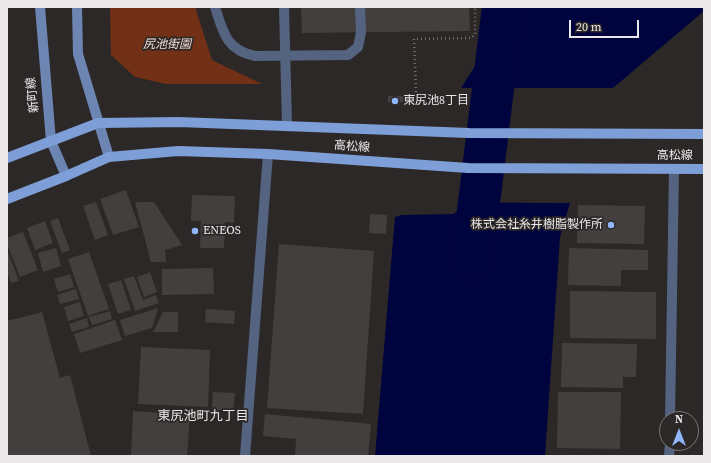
<!DOCTYPE html>
<html>
<head>
<meta charset="utf-8">
<style>
	body { margin:0 }
	#map { position:relative; width:711px; height:463px; overflow:hidden; background:#2c2827; font-family:"Source Serif 4",serif }
	canvas { display:block }
	.frame { position:absolute; inset:0; border:8px solid #eae8e8; pointer-events:none }
	.north { position:absolute; left:659px; top:411px; width:40px; height:40px; box-sizing:border-box; background:#2c2827; border:1px solid #787574; border-radius:50%; rotate:0deg; font-size:11px; font-weight:700; line-height:16px; text-align:center; color:#eae8e8 }
	.north::after { content:''; display:block; margin:auto; width:14px; height:18px; background:#91b8fd; clip-path:polygon(50% 0,100% 100%,50% 72%,0 100%) }
	.scale { position:absolute; left:569px; top:20px; width:70px; height:18px; box-sizing:border-box; border:2px solid #eae8e8; border-top:0; padding-left:5px; font-size:12px; line-height:14px; white-space:nowrap; color:#eae8e8; -webkit-text-stroke:3px #2c2827; paint-order:stroke }
</style>
</head>
<body>
<div id="map">
<canvas width="711" height="463"></canvas>
<div class="frame"></div>
<div class="north">N</div>
<div class="scale">20 m</div>
</div>
<script>
const g = document.querySelector('canvas').getContext('2d');
g.lineJoin = 'round';
function fill(path, color) { g.fillStyle = color; g.fill(path, 'evenodd'); }
function strokePath(path, color, width, dash) { g.strokeStyle = color; g.lineWidth = width; g.lineCap = dash ? 'butt' : 'round'; g.setLineDash(dash || []); g.stroke(path); }
function write(font, color, halo, rows, align = 'center') {
  g.font = font + ' "Source Serif 4","Noto Sans JP",serif'; g.lineWidth = 3.5; g.setLineDash([]); g.textBaseline = 'middle'; g.strokeStyle = halo; g.fillStyle = color; for (const [text, x, y, turn = 0] of rows) {
    g.save(); g.translate(x, y); g.rotate((+turn || 0) * Math.PI / 180); g.textAlign = isNaN(turn) ? turn : align; if (halo) g.strokeText(text, 0, 0); g.fillText(text, 0, 0); g.restore();
  }
}
fill(new Path2D(`
	M110,7h85l17,53 50,24h-96l-31,-7 -24,-22z`), '#723017');
fill(new Path2D(`
	M489,7h215v4l-91,77h-152l25,-39z
	M465,202l105,1 -10,34 -15,219h-170l20,-239 7,-2 52,-1z`), '#00043e');
fill(new Path2D(`
	M465,200h13l93,1 -1,2 -105,-1z`), '#2c2827');
strokePath(new Path2D(`
	M472,260l31,-253`), '#00043e', 42);
fill(new Path2D(`
	M301,7h168l1,24 -168,2z
	M388,96h18v6h-18z
	M126,190l13,37 -26,8 -13,-36z
	M192,195l43,1 -1,27 -9,-1 -1,26h-24l1,-27h-10z
	M96,202l12,33 -13,5 -12,-34z
	M135,202h19l28,43 -17,5 1,12h-15z
	M578,205l67,1 -1,38 -67,-1z
	M370,214l17,1 -1,19 -17,-1z
	M58,218l12,32 -8,3 -12,-32z
	M45,221l8,22 -18,7 -8,-22z
	M23,232l15,38 -18,7 -13,-33v-6z
	M279,244l95,7 -11,163 -96,-6z
	M56,248l5,18 -18,6 -5,-19z
	M569,248l79,2v20h-27v16l-53,-1z
	M7,249l12,32 -8,2 -4,-11z
	M89,252l20,57 -21,7 -20,-57z
	M213,268l1,26 -52,1v-26z
	M150,272l7,20 -13,5 -7,-20z
	M70,274l4,13 -16,5 -4,-13z
	M134,276l9,24 13,-5 3,8 -24,8 -11,-32z
	M121,280l10,30 -13,4 -10,-30z
	M76,289l3,10 -19,5 -3,-9z
	M570,291l86,1v47l-86,-1z
	M80,302l4,14 -16,5 -4,-14z
	M158,308l-6,20 -27,8 -5,-16z
	M206,309l29,2 -1,13 -29,-2z
	M110,311l2,8 -20,6 -3,-8z
	M42,312l18,66 10,-3 21,81h-84v-135z
	M163,312h15v20h-25z
	M87,318l2,9 -17,5 -3,-8z
	M115,320l7,20 -42,13 -6,-19z
	M562,343l75,1 -1,33h-13v11l-62,-1z
	M141,347l69,3 -2,57 -70,-3z
	M213,392l22,1 -2,18 -21,-1z
	M558,392h63l-1,57 -63,-1z
	M133,411l57,4 -3,41h-56z
	M265,414l106,10 -3,32h-73l1,-17 -33,-3z`), '#433f3e');
strokePath(new Path2D(`
	M416,92l-2,-53 57,-1 4,-4v-27`), '#726f6e', 2.5, [1, 3]);
strokePath(new Path2D(`
	M284,7l3,118
	M360,7l1,25
	M670,419l4,-250
	M669,456l1,-13`), '#546480', 10);
strokePath(new Path2D(`
	M245,456l23,-302`), '#546480', 10);
strokePath(new Path2D(`
	M40,7l11,134 15,35
	M77,7l1,47 31,103`), '#6c85b2', 10);
strokePath(new Path2D(`
	M7,158l91,-35 81,-1 290,11 235,1
	M7,199l59,-23 43,-19 69,-6 90,3 200,14 236,1`), '#7e9ed8', 10);
strokePath(new Path2D(`
	M215,7c8,25 11,43 40,49l93,-1 10,-8 3,-15`), '#546480', 10);
for (const [x, y, r, color] of [
	[395,101,4,"#91b8fd"],
	[611,225,4,"#91b8fd"],
	[195,231,4,"#91b8fd"]
]) { const dot = new Path2D(); dot.arc(x, y, r, 0, 2 * Math.PI); g.fillStyle = color; g.fill(dot); strokePath(dot, '#2c2827', 1.5); }
write('italic 12px', '#f4ddd5', '#2c2827', [
	["尻池街園",167,45]
]);
write('12px', '#eae8e8', '#2c2827', [
	["新町線",33,95,-96],
	["高松線",352,147,4],
	["高松線",675,156]
]);
write('12px', '#eae8e8', '#2c2827', [
	["東尻池8丁目",403,101],
	["株式会社糸井樹脂製作所",603,225,"right"],
	["ENEOS",203,231]
], 'left');
write('13px', '#eae8e8', '#2c2827', [
	["東尻池町九丁目",203,417]
]);
</script>
</body>
</html>
